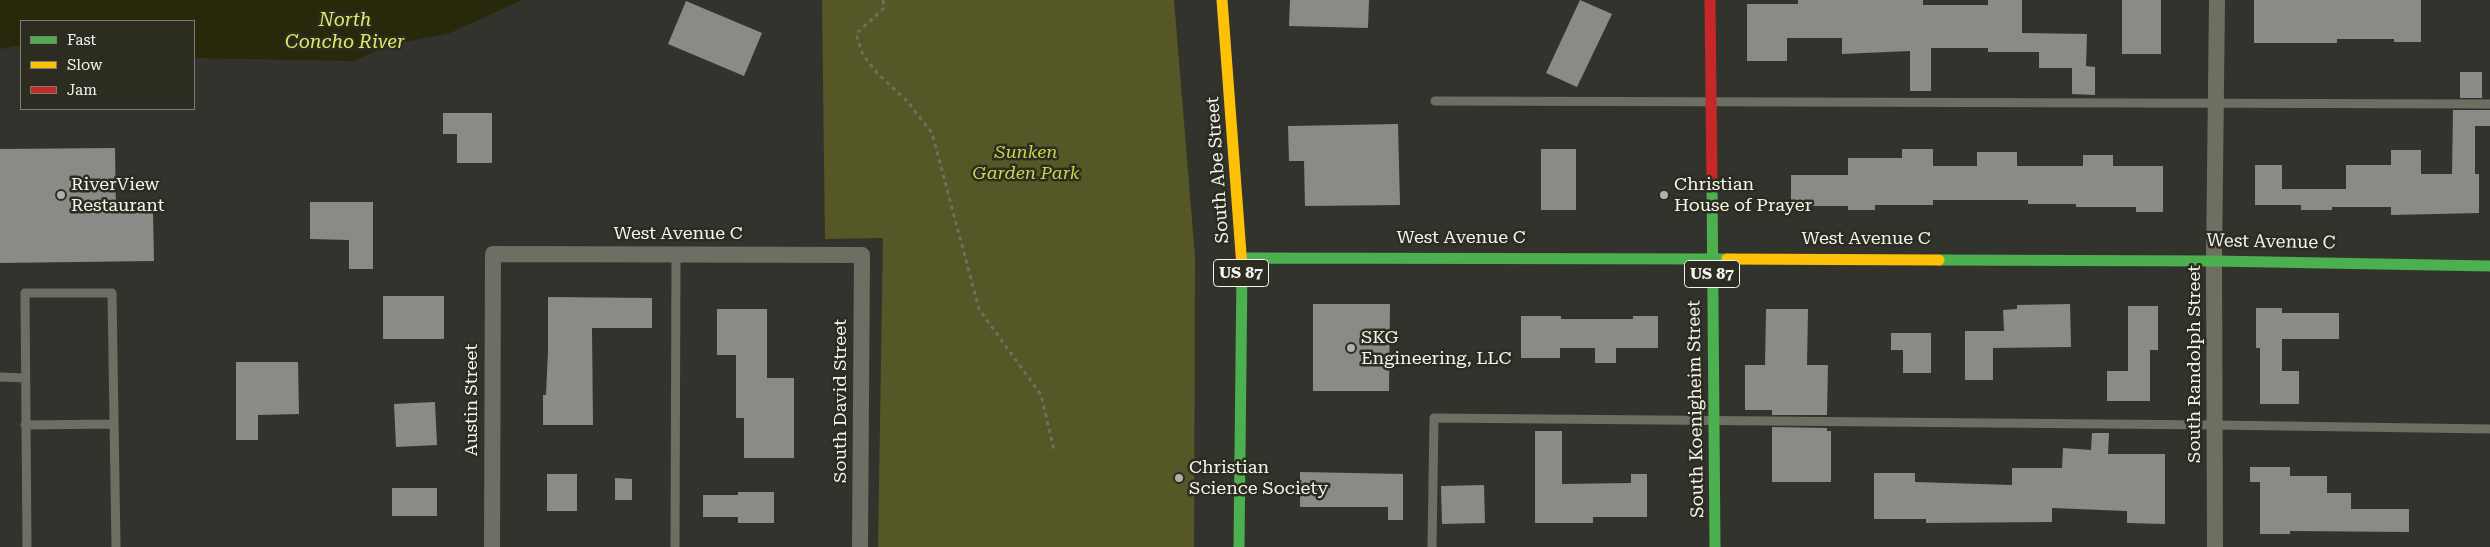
<!DOCTYPE html>
<html>
<head>
<meta charset="utf-8">
<style>
	body { margin:0 }
	#map { position:relative; width:2490px; height:547px; overflow:hidden; background:#33332e; font-family:"Roboto Serif",serif }
	canvas { display:block }
	.legend { position:absolute; left:20px; top:20px; width:175px; height:90px; box-sizing:border-box; background:#2c2c21; border:1px solid #7c7c73; margin:0; padding:6px 9px; list-style:none; font-size:15px; color:#f4f5ee }
	.legend li { display:flex; align-items:center; gap:10px; height:25px }
	.legend b { width:25px; border:1px solid #7c7c73 }
</style>
</head>
<body>
<div id="map">
<canvas width="2490" height="547"></canvas>
<ul class="legend">
<li><b style="height:6px;background:#4caf50"></b>Fast</li>
<li><b style="height:6px;background:#ffc107"></b>Slow</li>
<li><b style="height:6px;background:#c62828"></b>Jam</li>
</ul>
</div>
<script>
const g = document.querySelector('canvas').getContext('2d');
g.lineJoin = 'round';
function fill(path, color) { g.fillStyle = color; g.fill(path, 'evenodd'); }
function strokePath(path, color, width, dash) { g.strokeStyle = color; g.lineWidth = width; g.lineCap = dash ? 'butt' : 'round'; g.setLineDash(dash || []); g.stroke(path); }
function write(font, color, halo, rows, align = 'center') {
  g.font = font + ' "Roboto Serif",serif'; g.lineWidth = 5; g.setLineDash([]); g.textBaseline = 'middle'; g.strokeStyle = halo; g.fillStyle = color; for (const [text, x, y, turn = 0] of rows) {
    g.save(); g.translate(x, y); g.rotate((+turn || 0) * Math.PI / 180); g.textAlign = isNaN(turn) ? turn : align; if (halo) g.strokeText(text, 0, 0); g.fillText(text, 0, 0); g.restore();
  }
}
fill(new Path2D(`
	M822,0h352l21,257 -1,290h-316l5,-309 -58,1z`), '#565727');
fill(new Path2D(`
	M0,0h522l-72,33 -60,12 -37,16 -159,-3v-37h-173v24l-21,4z`), '#27290a');
fill(new Path2D(`
	M1290,0h79l-1,28 -79,-2z
	M1580,0l32,14 -35,73 -31,-14z
	M1798,0h125v5h65v-5h34v33l65,1 -1,32 9,1v28l-23,-1v-26h-33v-16h-51v-4h-57v43h-21v-40l-68,3v-16h-55v23h-40v-57h51z
	M2122,0h39v54h-39z
	M2254,0h167v42h-27v-3h-57v4h-83z
	M686,1l76,32 -18,43 -76,-32z
	M2460,72h22v26h-22z
	M2453,110h37v16h-15v48h4v39l-88,2v-8h-59v3h-31v-5h-46v-40h27v24h64v-24h45v-15h30v24h31z
	M443,113h49v50h-35v-29h-14z
	M1398,124l2,81 -95,1 -1,-45h-15l-1,-35z
	M115,148l1,64 37,-1 1,50 -154,2v-114z
	M1541,149h35v61h-35z
	M1902,149h31v17h44v-14h40v14h66v-11h30v11h50v46h-27v-5h-60v-3h-48v-4h-95v5h-58v5h-27v-4h-57v-31h57v-17h54z
	M310,202h63v67h-24v-29l-39,-1z
	M383,296h61v43h-61z
	M548,297l104,1v30h-60l1,97h-50v-30h3l2,-44z
	M1313,304h77l-1,87h-76z
	M2070,304l1,43 -78,1v32h-28v-49h39l-1,-21 14,-1v-4z
	M2128,306h30v44h-8v51h-43v-30h21z
	M2256,308h26v5h57v26h-57v32h17v33h-39v-56h-4z
	M717,309h50v69h27v80h-50v-40h-8v-63h-19z
	M1766,309h42l-1,56h21l-1,50h-55v-5h-27v-45h20z
	M1521,316h40v3h72v-3h25v32h-42v15h-21v-15h-35v10h-39z
	M1891,333h40v40h-28v-23h-12z
	M236,362h62l1,52 -41,1v25h-22z
	M435,402l2,43 -41,2 -2,-43z
	M1772,427l55,1v3h4v51h-59z
	M1535,431h27v53l69,-1v-9h16v43h-54v6h-58z
	M2092,433h17l-1,21h57v70l-38,-1v-12l-75,-3v14l-126,1v-4h-52v-46h41v9l97,3v-17h50l1,-20 28,2z
	M2250,467h40v9h37v17h24v16h58v23l-119,-1v3h-30v-52h-10z
	M1300,472l103,2v46h-15v-13h-88z
	M547,474h30v37h-30z
	M615,478l17,1v21h-17z
	M1484,485l1,38 -43,1 -1,-38z
	M392,488h45v28h-45z
	M738,492h36v31h-36v-6h-35v-22h35z`), '#8a8a86');
strokePath(new Path2D(`
	M883,0l1,8 -28,26 7,21 14,18 30,28 25,32 47,176 62,86 13,55`), '#6d6e64', 3, [4, 4]);
strokePath(new Path2D(`
	M1435,101l1055,3
	M0,377l25,1
	M25,425l88,-1
	M27,547l-2,-254h87l4,254
	M675,547l1,-292
	M1432,547l2,-129 781,7 275,4`), '#6e6f62', 9);
strokePath(new Path2D(`
	M492,547l1,-293 369,1 -2,292
	M2215,547l-1,-286 3,-261`), '#6e6f62', 16);
strokePath(new Path2D(`
	M1712,184l3,363
	M1242,258l485,1
	M1939,260l275,1 276,5
	M1239,547l3,-280`), '#4caf50', 11);
strokePath(new Path2D(`
	M1222,0l20,267
	M1727,259l212,1`), '#ffc107', 11);
strokePath(new Path2D(`
	M1710,0l2,184`), '#c62828', 11);
for (const [x, y, r, color] of [
	[61,195,5,"#b0b1ab"],
	[1664,195,5,"#b0b1ab"],
	[1351,348,5,"#b0b1ab"],
	[1179,478,5,"#b0b1ab"]
]) { const dot = new Path2D(); dot.arc(x, y, r, 0, 2 * Math.PI); g.fillStyle = color; g.fill(dot); strokePath(dot, '#2c2c21', 2); }
for (const [x, y, w] of [
	[1241,273,55],
	[1712,274,55]
]) { const box = new Path2D(); box.roundRect(x - w / 2, y - 13.5, w, 27, 4); g.fillStyle = '#2c2c21'; g.fill(box); strokePath(box, '#f4f5ee', 1); }
write('bold 16px', '#f4f5ee', null, [
	["US 87",1241,273],
	["US 87",1712,274]
]);
write('italic 18px', '#d0d549', '#2c2c21', [
	["Sunken",1026,153],
	["Garden Park",1026,174]
]);
write('18px', '#f4f5ee', '#2c2c21', [
	["South Abe Street",1218,170,-94],
	["West Avenue C",678,234],
	["West Avenue C",1461,238],
	["West Avenue C",1866,239],
	["West Avenue C",2271,242,1],
	["South Randolph Street",2195,364,-90],
	["Austin Street",472,400,-90],
	["South David Street",841,401,-90],
	["South Koenigheim Street",1696,409,-91]
]);
write('18px', '#f4f5ee', '#2c2c21', [
	["RiverView",71,185],
	["Restaurant",71,206],
	["Christian",1674,185],
	["House of Prayer",1674,206],
	["SKG",1361,338],
	["Engineering, LLC",1361,359],
	["Christian",1189,468],
	["Science Society",1189,489]
], 'left');
write('italic 19px', '#e5ea61', '#2c2c21', [
	["North",345,20],
	["Concho River",345,42]
]);
</script>
</body>
</html>
